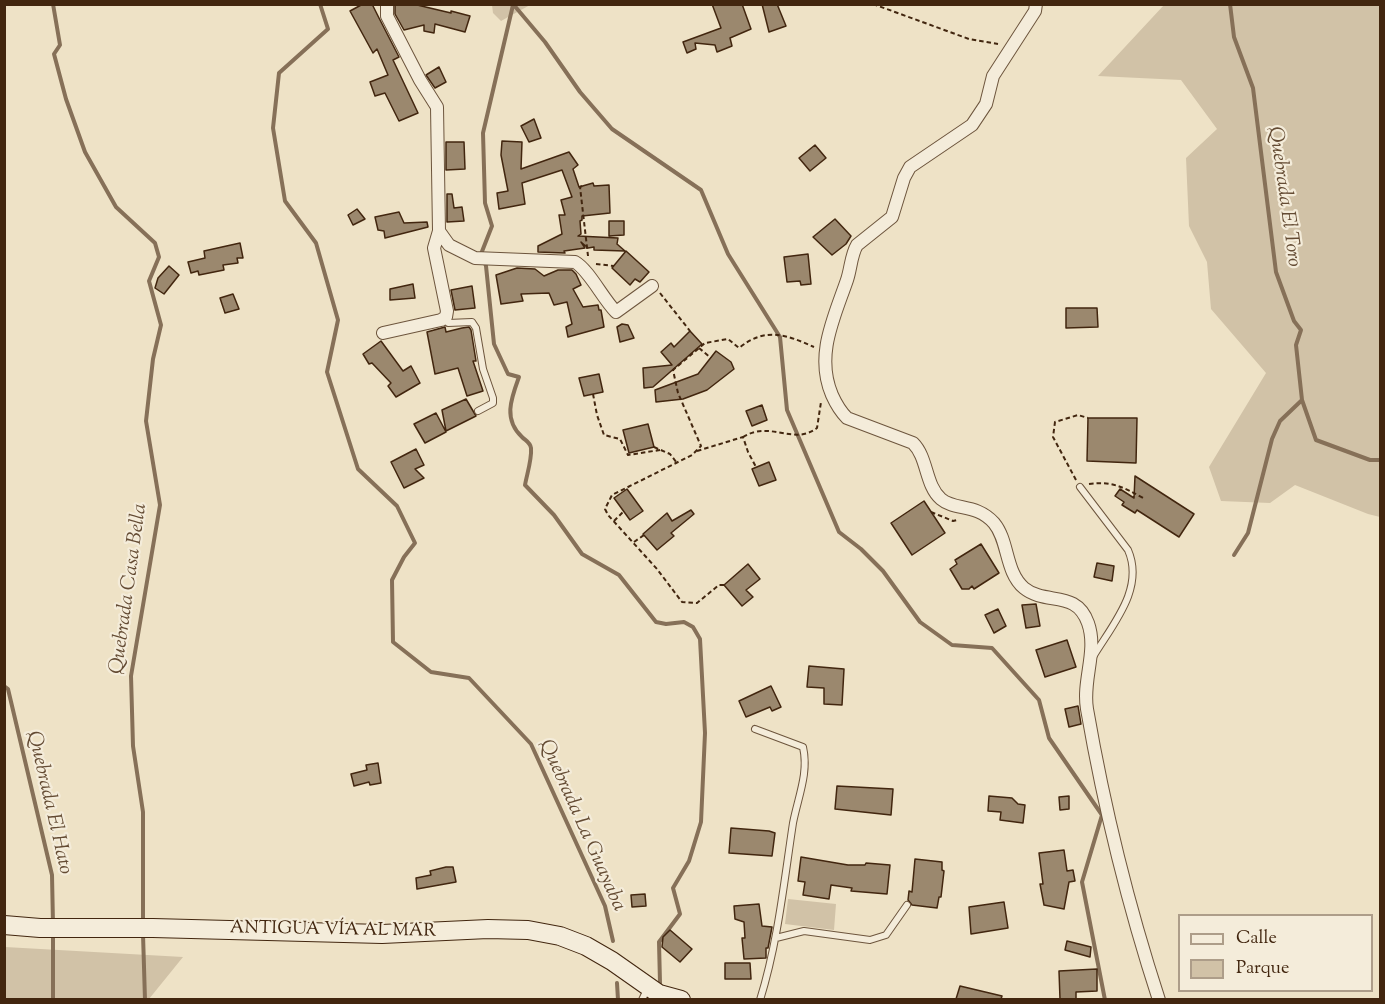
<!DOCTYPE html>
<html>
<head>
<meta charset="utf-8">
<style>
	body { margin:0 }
	#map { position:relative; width:1385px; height:1004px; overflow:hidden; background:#eee2c6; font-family:"Sorts Mill Goudy",serif }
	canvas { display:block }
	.frame { position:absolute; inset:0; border:6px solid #42260f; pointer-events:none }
	.legend { position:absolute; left:1178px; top:914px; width:195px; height:78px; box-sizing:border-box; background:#f4ecda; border:2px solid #ad9d89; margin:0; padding:8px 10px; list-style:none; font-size:18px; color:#42260f }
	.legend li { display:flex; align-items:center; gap:12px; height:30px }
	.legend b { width:30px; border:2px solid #ad9d89 }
</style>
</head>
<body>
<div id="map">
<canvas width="1385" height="1004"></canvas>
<div class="frame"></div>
<ul class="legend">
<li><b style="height:8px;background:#f4ecda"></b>Calle</li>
<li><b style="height:16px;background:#d1c2a7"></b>Parque</li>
</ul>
</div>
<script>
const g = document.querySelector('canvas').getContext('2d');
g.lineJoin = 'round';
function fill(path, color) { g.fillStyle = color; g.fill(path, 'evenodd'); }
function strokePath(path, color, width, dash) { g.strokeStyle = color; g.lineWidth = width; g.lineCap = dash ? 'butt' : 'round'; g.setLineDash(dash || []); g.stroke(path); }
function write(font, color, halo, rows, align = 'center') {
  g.font = font + ' "Sorts Mill Goudy",serif'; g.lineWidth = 4.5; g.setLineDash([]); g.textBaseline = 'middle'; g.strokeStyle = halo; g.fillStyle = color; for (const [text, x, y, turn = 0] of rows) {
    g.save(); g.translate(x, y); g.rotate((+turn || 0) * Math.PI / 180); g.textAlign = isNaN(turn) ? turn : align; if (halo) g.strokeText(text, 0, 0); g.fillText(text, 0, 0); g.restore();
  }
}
fill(new Path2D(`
	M492,5v-1l38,1 -29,16 -8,-8z
	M1164,5h216v512l-12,-3 -73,-29 -25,18 -49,-2 -12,-34 57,-94 -55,-64 -4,-47 -18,-36 -3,-68 31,-29 -36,-49 -83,-4z
	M788,899l48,5 -2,26 -49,-6z
	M5,947l178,10 -34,42h-144z`), '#d1c2a7');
strokePath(new Path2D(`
	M53,4l7,41 -6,9 12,45 19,53 31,55 39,36 4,14 -10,24 12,44 -8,34 -7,62 14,84 -29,171 2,70 10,66v112
	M320,4l8,25 -49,44 -6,55 12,73 31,42 22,77 -11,52 31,97 39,37 18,37 -11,14 -12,23 1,62 38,30 38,6 62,66 74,162 8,35
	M513,4l32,38 35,50 32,37 89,61 27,64 52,83 7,73 52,122 22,17 22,22 37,51 32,23 40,3 47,52 10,38 53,77 -20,67 23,118
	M1230,4l4,33 19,51 23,184 18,49 7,9 -5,15 6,55 -22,21 -8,18 -24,94 -14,22
	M481,254l11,-28 -7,-23 -2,-70 30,-128
	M484,261l2,5 8,78 14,30 11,3c-8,22 -16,42 3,60 4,4 8,5 9,11 1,11 -4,26 -6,37l29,30 28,39 37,21 37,47 10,2 18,-2 9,5 7,12 5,94 -4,89 -12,39 -16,27 7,26 -21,28 1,41
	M1302,400l14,40 54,20h10
	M4,686l4,3 44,186 1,49
	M53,934v66
	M143,934l2,66
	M617,983l1,17`), '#867058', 4);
const building = new Path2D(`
	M363,4h9l7,14 20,39 -6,3 25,53 -19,8 -14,-28 -10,3 -5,-14 18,-7 -11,-26 -4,4 -23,-42z
	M395,4h18l38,9v-2l19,5 -5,16 -30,-8 -1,9 -10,-2v-6l-20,5 -9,-16z
	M712,4h30l9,25 -21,9 2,8 -15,6 -2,-7 -20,-2 1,6 -9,4 -4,-11 38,-14z
	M762,4h15l9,22 -17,6z
	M439,67l7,15 -11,6 -9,-13z
	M534,119l7,19 -12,4 -8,-16z
	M502,141l20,1 -1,27 48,-17 9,13 -5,4 6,18 14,-4 1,3 15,-1 1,28 -28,3v4l-2,1 1,13 -3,2 40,2 -1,6 8,7 -31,-1v-3l-6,1 -7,-6 4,6 -21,3 1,2 -27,-1v-6l24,-12 -3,-19h6l-4,-15 11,-3 -10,-27 -40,13 3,21 -26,5 -2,-16 11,-2 -7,-36z
	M446,142h18l1,27 -19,1z
	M815,145l11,13 -16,13 -11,-13z
	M447,194h5l2,14 8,-1 2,14 -17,1z
	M357,209l8,10 -12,6 -5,-10z
	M399,212l5,11 23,-1 1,5 -43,11 -1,-7 -6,-1 -3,-13z
	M835,219l16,17 -5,8 -14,11 -19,-18z
	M609,221h15v14l-15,1z
	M240,243l3,15h-6l1,5 -15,2 1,5 -25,5 -1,-4 -7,2 -3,-11 17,-4 -1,-7z
	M626,251l23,21 -9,10 -5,-3 -5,6 -18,-17z
	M808,254l3,30 -10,1 -1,-4 -13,1 -3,-25z
	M169,266l10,9 -15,19 -9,-6 3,-10z
	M517,268l18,1 9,7 14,-6h14l4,4 5,11 -8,4 10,18 15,-2 1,5h2l3,17 -36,10 -2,-10 6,-3 -5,-22 -13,3 -5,-12 -28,1 2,7 -22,3 -5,-29z
	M413,284l2,14 -25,2v-11z
	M472,286l3,22 -20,2 -4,-20z
	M233,294l6,15 -14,4 -5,-15z
	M1066,308h31l1,19 -32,1z
	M622,324l6,1 6,13 -14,4 -3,-15z
	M445,327l1,5 16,-4 7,-1 2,3 5,31h-3l10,30 -16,5 -9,-28 -23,6 -8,-42z
	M690,331l12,13 -49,43 -9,1 -1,-20 29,-3 -11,-13 10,-9 3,4z
	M381,341l22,30 8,-5 9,17 -24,14 -8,-11 3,-3 -19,-20 -3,1 -6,-10z
	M716,351l15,11 3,7 -27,21 -24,9 -27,3 -1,-12 43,-16z
	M599,374l4,18 -19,4 -5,-18z
	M466,399l10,17 -30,15 -4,-21z
	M762,405l5,15 -15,6 -6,-15z
	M436,413l10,19 -21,11 -11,-19z
	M1088,418h49l-1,45 -49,-2z
	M648,424l6,23 -25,6 -6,-23z
	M416,449l8,16 -9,4 9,9 -20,10 -13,-26z
	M769,462l7,18 -17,6 -7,-17z
	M1135,476l59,38 -15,23 -42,-27 -2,3 -13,-8 2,-3 -9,-6 5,-7 14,9z
	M627,489l16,22 -13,9 -16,-22z
	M924,501l21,32 -33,22 -21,-32z
	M691,510l3,4 -23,19 3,3 -17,14 -14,-16 24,-21 5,8z
	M981,544l18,29 -25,16 -2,-3 -3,3h-7l-12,-20 7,-5 -2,-4z
	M1097,563l17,3 -2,15 -18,-4z
	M748,564l12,15 -14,11 7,7 -11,9 -18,-21z
	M1036,604l4,22 -14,2 -4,-23z
	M998,609l8,17 -12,7 -9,-18z
	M1067,640l9,27 -31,10 -9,-27z
	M809,666l35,3 -2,36 -18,-1v-16l-17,-1z
	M771,686l10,21 -9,4 -2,-4 -24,10 -7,-16z
	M1078,706l3,18 -12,3 -4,-18z
	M378,763l3,20 -11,2 -1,-3 -15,4 -3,-12 16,-4 -1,-5z
	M837,786l56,3 -2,26 -56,-6z
	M989,796l23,2 6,6 7,1 -2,18 -23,-3 1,-8 -13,-1z
	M1069,796v13l-9,1 -1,-13z
	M731,828l38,3 6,2 -3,23 -43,-3z
	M1064,850l3,21 6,-1 2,11 -6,1 -5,27 -20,-4 -4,-21h3l-4,-31z
	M801,857l47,8h17l1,-2 24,2 -3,29 -36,-3 1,-3 -21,-3 -2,14 -26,-4 2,-13 -7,-1z
	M915,859l27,3v8l2,1 -3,26h-2l-2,11 -25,-3 -4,-5 1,-9 3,1z
	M446,867h7l3,15 -39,7 -1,-11 15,-3 -1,-4z
	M645,894l1,12 -14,1 -1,-12z
	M1004,902l4,26 -37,6 -2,-27z
	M759,904l3,22 10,1 -4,21h-2v10l-22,1 -2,-21h3l-1,-16 -9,-3 -1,-13z
	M670,930l22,19 -12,13 -18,-15 1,-10z
	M1067,941l24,6 -1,10 -25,-7z
	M725,963h25l1,16h-26z
	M1097,969v22l-21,1v7h-16l-1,-28z
	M960,986l42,10 -1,3h-45z`);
fill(building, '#9b886e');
strokePath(building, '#42260f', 1.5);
const lane = new Path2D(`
	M444,318l4,5 24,-1 4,6 7,41 10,29v5l-15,8
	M1080,487l48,63c17,39 -16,75 -35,107
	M755,729l48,18c6,26 -5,50 -10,76 -9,59 -15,119 -33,177
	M776,938l28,-7 66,9 16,-5 21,-30
	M642,1000l6,-13`);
const street = new Path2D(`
	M387,4v12l33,64 17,27 2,124 10,14 26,13 100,4c14,8 28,37 41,50l36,-26
	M1036,4l-1,7 -42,65 -7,28 -14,21 -62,42 -6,11 -12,39 -35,28c-6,10 -6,23 -10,35 -13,38 -32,75 -15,115 4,9 8,16 15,23l66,25c15,15 12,42 28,56 14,12 35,4 53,24 15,18 11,49 30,65 22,18 52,1 64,35 10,28 -6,57 -1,86 17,98 41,196 72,291
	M383,333l58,-13 5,-3 1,-6 -13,-63 5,-17`);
const secondary = new Path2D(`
	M4,925l36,3h113l229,6 106,-5 40,1 32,6 26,10 26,15 47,33 22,6`);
strokePath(lane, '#6d553d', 8);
strokePath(street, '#6d553d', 14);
strokePath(secondary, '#42260f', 20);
strokePath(new Path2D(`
	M873,4l96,35 29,5
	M582,186l-2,1 8,69
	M596,264l18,2
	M660,293l30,38
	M699,348l12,10
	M593,394l4,21 7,20 16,4 8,16 32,-5
	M743,437c28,-17 50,9 74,-9l4,-26
	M654,447l16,7 7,9
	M697,451l46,-14 5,15 8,15
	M1076,480l-23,-43 2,-15 23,-7 10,3
	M1089,484c23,-3 34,3 54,14
	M931,512l22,9 4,-1
	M614,521l10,-10
	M634,542l10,-7
	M724,585h-5l-22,18 -15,-1 -25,-33 -49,-54 -3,-6 7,-14 80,-40 9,-9 -23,-53 -5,-23 32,-27 23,-4 11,9c26,-21 46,-14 75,-1`), '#42260f', 2, [4.5, 3]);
strokePath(lane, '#f4ecda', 6);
strokePath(street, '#f4ecda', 12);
strokePath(secondary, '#f4ecda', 18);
write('18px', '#42260f', '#f4ecda', [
	["ANTIGUA VÍA AL MAR",333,931,1]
]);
write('italic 20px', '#644b33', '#f4ecda', [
	["Quebrada El Toro",1283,197,82],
	["Quebrada Casa Bella",130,589,-82],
	["Quebrada El Hato",48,803,77],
	["Quebrada La Guayaba",581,826,66]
]);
</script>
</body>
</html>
